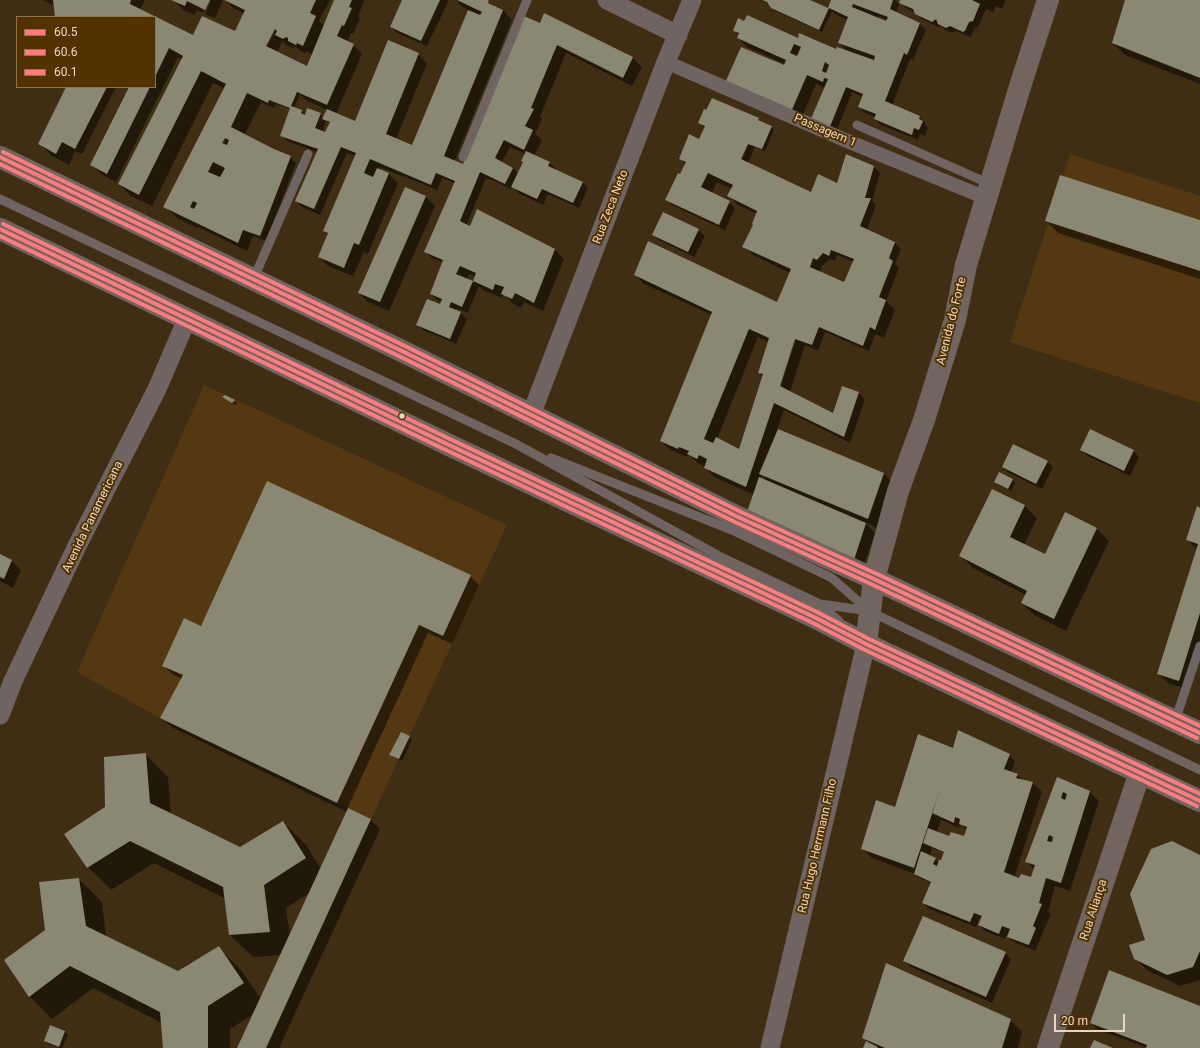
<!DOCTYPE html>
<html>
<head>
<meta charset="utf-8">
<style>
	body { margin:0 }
	#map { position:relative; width:1200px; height:1048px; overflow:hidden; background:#402e14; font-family:Roboto,sans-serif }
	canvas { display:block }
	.legend { position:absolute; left:16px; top:16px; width:140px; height:72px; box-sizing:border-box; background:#523202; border:1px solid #8f744e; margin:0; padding:5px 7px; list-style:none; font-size:12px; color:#ead6c0 }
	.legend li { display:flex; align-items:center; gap:8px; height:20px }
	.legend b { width:20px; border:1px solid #8f744e }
	.scale { position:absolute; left:1054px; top:1014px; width:71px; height:18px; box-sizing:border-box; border:2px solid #ead6c0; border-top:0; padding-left:5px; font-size:12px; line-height:14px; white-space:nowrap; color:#ead6c0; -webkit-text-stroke:3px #523202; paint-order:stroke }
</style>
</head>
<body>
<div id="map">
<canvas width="1200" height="1048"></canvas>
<ul class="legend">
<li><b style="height:5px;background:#fe7b7f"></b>60.5</li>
<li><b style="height:5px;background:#fe7b7f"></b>60.6</li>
<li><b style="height:5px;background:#fe7b7f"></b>60.1</li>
</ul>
<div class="scale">20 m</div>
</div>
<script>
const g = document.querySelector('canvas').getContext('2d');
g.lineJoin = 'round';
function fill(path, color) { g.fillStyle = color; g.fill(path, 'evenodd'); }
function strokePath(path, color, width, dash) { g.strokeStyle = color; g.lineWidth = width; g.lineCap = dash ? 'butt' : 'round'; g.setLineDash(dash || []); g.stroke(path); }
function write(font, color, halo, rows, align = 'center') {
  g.font = font + ' Roboto,sans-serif'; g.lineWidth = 4; g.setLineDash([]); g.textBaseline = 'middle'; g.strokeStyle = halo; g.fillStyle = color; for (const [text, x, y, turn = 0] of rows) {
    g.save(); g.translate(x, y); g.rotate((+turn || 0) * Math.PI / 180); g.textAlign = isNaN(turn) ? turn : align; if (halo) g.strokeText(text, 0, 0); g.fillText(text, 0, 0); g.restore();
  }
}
fill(new Path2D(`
	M1070,154l130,42v207l-190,-61z
	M204,385l303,140 -136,294 -211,-101 -83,-46z`), '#533812');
fill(new Path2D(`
	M43,0h102l-5,10 14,7h-98l-1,-11z
	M174,0h35l-6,13 -6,-3 -3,5 -11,-5z
	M211,0h12l-8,18 -10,-4z
	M225,0h105l-11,21 6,5 10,-26h30l-7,16 2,2 -7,16 -2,-1 -4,9 6,3 9,9 -26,60 23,10 59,-70 9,9 -31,76 17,7 56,-136 -7,-3 -6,-7h29l4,2 4,4 10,4 9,10 -58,142 10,4 77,-142 92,34 9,9 -10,19 -66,-33 -26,64 2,2 -7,15 7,6 -8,16 16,7 6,6 -1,1 27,12 6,6 -9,20 -31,-14 -5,11 -25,-12 -5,-6 -2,2 -21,-10 -1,1 -3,-2 -20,48 89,24 9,9 -21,52 -19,-9 -3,6 -9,-5 -8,-9 -2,4 -19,-8 -4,-4 -11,27 -11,-5 -2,3 6,2 6,6 -11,25 -33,-14 -6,-6 23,-19 2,-3 -5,-2 -6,-6 13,-31 -12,-5 -6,-6 29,-69 -13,-5 -5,12 -34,-14v1l-23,-10 -1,3 10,4 9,9 -30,71 -4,-2 -11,24 -25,-10 -9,-10 9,-21 -4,-4 32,-75 -9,-3 -27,62 -18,-8 -6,-6 21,-49 -30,-11 -6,-6 10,-26 -15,-5 -2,4 -13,-6 -16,32 45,23 6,6 -30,78 -13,-5 -6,15 -49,-24 -1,1 -20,-10 -12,-12 59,-118 -11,-5 -61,123 -21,-10 -12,-12 63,-125 -4,-2 -62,125 -15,-8 -9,-9 38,-78h25v-69l39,18 41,-3 10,-19 -12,-6zM276,24l2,1 -11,22h-2zM282,41l3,3 8,4 2,-2 4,4 6,3 1,-2 7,4 -6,12 -30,-14zM300,94l7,7 21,9 -4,8 -4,-4 -14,1 -5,-4 -7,-3zM326,121l4,2 -5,11 -3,-2zM224,137l2,1 -5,10 -2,-1zM510,147l15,7 -3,7 2,2 -5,11 -6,-6 -11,-6zM469,274l7,3 -3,6 -6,-3z
	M404,0h45l-22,46 -30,-13 -6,-6z
	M761,0h47l24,11 -10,21 -47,-21 -6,-7z
	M832,0h63l4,4 2,-4h105l-4,9 -6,-3 -3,6 -7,-3 -8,18 -3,1 -4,9h-1l-14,-6 -4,2 -7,-3 -4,-4 -3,1 -16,-8 -6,-6 -10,-5 -6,-6 -4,11 24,11 6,6 -13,30 -3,-1 -18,46 27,11 6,6v2l3,4 -3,8 -5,-2 -2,6 -37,-15 -6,-6 1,-2 -11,-4 -6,-6 4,-10 -11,-5 -17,43 -17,-8 7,-39 -9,-4 -16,37 -64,-29 48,-26 1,-2 -38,-17 -9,-9 1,-2 -5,-5 64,8 50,13 -9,-9 9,-23 -13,-6 -6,-6zM878,16l10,4 -1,2 -10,-4z
	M1126,0h74v84l-75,-29 -12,-12z
	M68,87h48l-34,67 -7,-3 -6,14 -17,-9 -12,-12z
	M758,119l3,3 10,5 3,2 -9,22 -10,-4 -7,16 64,30 25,-8 10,-30 27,12 6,6 -8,28 4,4 -9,25 28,13 6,6 -6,15 4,4 -13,33 9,9 -11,28 -9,-4 -6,17 -44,-19 -7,19 -13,-6 -15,47 44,22 25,-21 6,6 -15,44 -66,-33 -7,20 107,44 9,9 -16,45 -13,-6 11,11 -12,35 -109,-73 -40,-18 -9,-10 -7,-4 -8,-7 -2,-1 -1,2 -17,-7 -9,-9 51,-126 -68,-31 -9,-10 146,31 9,-32 -37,-18 -9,-9 10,-21 3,-11 -19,-9 -9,-9 3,-7 -15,-7 -5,11 17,9 6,6 -10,22 -53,-25 -6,-6 18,-22 2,-13 -6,-5 19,-19 6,-12 -6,-6zM748,142l1,1 -9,21 -1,-1zM837,255l17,7 -9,21 -25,-11 2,-7h1l7,-6 5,2zM800,318h3l-24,73h-2zM758,337l11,5 -10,31 4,3 -23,74 -23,-11zM762,475l7,8 -8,-4z
	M405,188l21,9 9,9 -46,105 -21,-9 -9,-9z
	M663,213l35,17 7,6 -11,21 -35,-17 -6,-6z
	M1046,221h154v58l-142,-46z
	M226,399l8,2 3,2 -2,2z
	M1082,450l51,1 6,6 -9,19 -42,-20z
	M1047,461l6,6 -11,22 -33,-16 -6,-6z
	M1012,480l3,3 -4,8 -13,-6 -3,-3z
	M992,490l33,16 12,12 -13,27 22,10 20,-41 31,15 12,12 -43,90 -32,-16 -12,-12 4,-8 -53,-27 -13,-12z
	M1200,509v141l-12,40 -20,-7 -9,-9 38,-125 -10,-9z
	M0,555l12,6 9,9 -8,18 -13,-7z
	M470,576l9,9 -27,59 -24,-11 -81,176 24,11 9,9 -101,219h-40l16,-35 -25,16v19h-66l-2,-25 -69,-35 -41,31 -23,-23 17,-66 33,-51 23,23 4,35 72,35 40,-25 23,23 20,29 20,-44 -28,2 -23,-22 -4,-36 -72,-36 -43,27 -23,-23 18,-59 40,-53 22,22 3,38 69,33 43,-26 23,23 15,24 26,-57 -176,-85 -9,-9 20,-39 -10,-5 -9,-9 38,-38zM311,892l-21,45 -4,-29z
	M409,737l3,3 -10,21 -9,-4 -2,-3z
	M952,749l57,6 6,6 -4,12 6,2 6,5 10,3 9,9 -28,86 5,2 12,-1 3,-10 -8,-8 32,-83 32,14 9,9 -29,90 -15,-5 -7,26 3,2 -16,37 -21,-9 -8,-7 -1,4 -20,-8 -6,-6 4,-9 -2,-1 -5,12 -47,-18 -6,-6 8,-19 -4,-3 -10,-4 -2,-3 -43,-16 -9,-9 33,-41zM941,820l18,8 1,-4 7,6 -3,8h-14l-13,-6zM932,848l13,5 -3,9 -3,1 -4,-4 -5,-3z
	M1200,856v124l-20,6 -33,-16 -12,-12z
	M1005,953l6,6 -19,44 -81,-36 -6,-6z
	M1200,1007v41h-53l-50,-19 -6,-6z
	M1010,1020l12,12 -4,16h-154l6,-4 -6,-7z
	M51,1026l14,6 3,3 -6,13h-3l-11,-4 -3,-3z`), '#0007');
fill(new Path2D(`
	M53,0h78l-1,4 63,31 9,-19 33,15 10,-21 -21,-10h92l-6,13 6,3 -13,30 -6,-3 -1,2 -8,-4v-3l-2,-1 -3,2 -8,-4 2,-4 -2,-2 -9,17 41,20 27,-66h18l-3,7 3,1 -8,18 -2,-1 -5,11 17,8 -27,61 -30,-13 -6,14 11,4 -1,3 4,2 2,-7 14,5 -6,15 10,4 5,-10 -8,-3 5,-10 28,12 33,-81 31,13 -33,81 26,11 56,-135 12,5 2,-3 -25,-12h30l2,1 -1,2 15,7 -59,146 19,8 61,-148 16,7 4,-10 89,44 -10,21 -66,-33 -26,63 3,1 -9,17 8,4 -9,20 -20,-10 -9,18 18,10 -8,16 -25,-12 -20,49 10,5 7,-17 78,40 -21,54 -19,-10 -3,6 -11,-5 3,-7 -9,-3 -2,6 -20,-9 -11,26 -11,-5 -2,5 12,5 -11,27 -34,-14 11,-26 13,5 2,-5 -12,-5 13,-34 -19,-8 31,-71 -19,-8 -5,12 -61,-26 -6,14 9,4 4,-9 12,5 -30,72 -5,-2 -10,25 -26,-11 10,-24 -5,-2 33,-78 -15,-6 -27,62 -19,-8 23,-52 -38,-13 10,-28 -21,-8 -1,3 -21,-10 -16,34 43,22 17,7 -31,80 -17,-6 -5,13 -75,-36 63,-123 -25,-13 -62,124 -21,-11 65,-128 -14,-8 -14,29v-60h-100zM225,138l4,2 -2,5 -5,-2zM213,162l12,6 -5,9 -12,-5zM193,201l4,2 -3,6 -4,-2zM460,266l16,7 -3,8 -17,-7z
	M171,0h39l-5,10 -18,-9 -2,5z
	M402,0h38l-19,41 -31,-14z
	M762,0h48l18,8 3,-8h62l-3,9 30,14 -13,32 -3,-2 -19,48 35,15 -1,3 4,2 -4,9 -5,-2 -2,7 -38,-16 2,-5 -18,-7 5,-13 -17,-7 -17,42 -19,-8 18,-42 -4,-1 -1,4 -16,-7 -16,37 -66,-29 16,-36 43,18 2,-5 -49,-22 2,-5 -6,-2 5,-13 6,3 3,-6 51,23 1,-5 37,16 1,-2 37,13 1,-4 -37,-13 10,-26 -19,-9 -10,22 -48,-22 -4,-6zM853,4l35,13 -2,4 -34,-14zM794,44l7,3 -4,9 -7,-3zM825,62l4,3 -3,8 -4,-2z
	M900,0h72l8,4 -7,17 -4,1 -4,9 -2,1 -13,-6 -4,2 -8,-4 -2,-5 -4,3 -17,-8 -2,-5 -14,-6z
	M1125,0h75v78l-88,-35z
	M66,87h41l-32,62 -13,-7 -6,12 -18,-10z
	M129,87h21l-43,87 -17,-9z
	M712,98l47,20 -1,2 14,6 -10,23 -14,-5 -7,15 70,33 7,-18 19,9 9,-29 28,12 -9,32h6l-11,28 35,16 -6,16 4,3 -14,36 7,3 -11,30 -5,-3 -7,19 -44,-19 -7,18 -17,-6 -15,47 53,27 9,-27 17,6 -15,45 -70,-34 -28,84 -42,-19 3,-9 -8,-4 -2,4 -10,-5 2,-3 -10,-4 -1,2 -18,-8 52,-129 -78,-37 14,-34 129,61 14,-33 -49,-22 11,-22 -1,-1 5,-13 -30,-15 6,-11 -25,-12 -7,14 29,14 -11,24 -54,-25 13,-27 2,1 6,-12 -7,-3 10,-25 10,5 6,-13 -7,-3 6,-14 2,1zM831,250l23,9 -10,23 -34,-15 3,-9 4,2 6,-7 6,3zM749,329l20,9 -11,35 5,1 -24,75 -23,-12 -3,6 -9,-4z
	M526,151l24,11 -2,4 35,16 -10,21 -31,-14 -5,10 -26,-12 12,-25 -2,-1z
	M1060,175l140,45v51l-155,-50z
	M405,187l21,9 -46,106 -22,-9z
	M663,212l36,17 -11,23 -36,-17z
	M225,395l10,5 -3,3 -10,-6z
	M778,429l106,44 -16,46 -109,-45z
	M1090,429l44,21 -10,21 -44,-21z
	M1013,444l35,17 -12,23 -34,-17z
	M999,472l14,7 -5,10 -14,-7z
	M759,477l107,46 -12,37 -107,-48z
	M267,481l204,94 -28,61 -24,-11 -82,178 -177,-85 23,-43 -21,-9 22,-48 17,8z
	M992,489l33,16 -15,32 35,17 20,-42 32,16 -43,91 -33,-16 6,-12 -68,-35z
	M1197,506l3,2v105l-21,68 -22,-7 41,-130 -12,-4z
	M0,554l12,6 -8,19 -4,-2z
	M958,730l52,24 -6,15 14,5 -2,4 17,4 -29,90 15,6 2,-4 10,3 4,-12 -10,-3 32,-85 33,14 -29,92 -15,-5 -7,25 3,1 -9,22 3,2 -7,17 -22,-8 3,-8 -8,-3 -3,8 -21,-9 4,-9 -8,-3 -4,9 -48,-19 9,-21 -17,-8 7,-23 15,7 -3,6 4,2 2,-6h2l3,-8 -21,-9 5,-15 21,8 2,-4 13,4 3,-9 -8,-3 1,-5 -5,-2 -1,6 -22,-10 8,-23 -26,78 -53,-19 15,-49 19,7 23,-73 35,14zM1063,792l4,2 -2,6 -4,-2zM1049,835l4,2 -1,5 -5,-1z
	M401,732l9,4 -11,23 -10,-4z
	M146,753l4,50 90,44 43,-26 23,37 -42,27 6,47 -41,3 -6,-48 -93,-46 -43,27 -23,-34 41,-27 -1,-50z
	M348,808l23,11 -105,229h-29z
	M1172,841l28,14v96l-7,16 -26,8 -33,-16 -5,-14 16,-5 -15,-46 21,-45z
	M79,878l7,48 92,45 41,-25 25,37 -36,23v42h-45l-3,-36 -90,-46 -41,31 -25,-37 41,-30 -6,-48z
	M923,916l83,36 -20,45 -83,-36z
	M886,963l125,56 -9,29h-117l-23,-10z
	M1109,970l91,36v42h-54l1,-3 -57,-22z
	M50,1025l15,6 -6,16 -15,-6z
	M1094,1040l19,8h-23z
	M866,1041l12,6 -1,1h-14z`), '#8a8772');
strokePath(new Path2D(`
	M857,125l133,59
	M463,157l64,-157
	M0,199l516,245 203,112 101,48 19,17
	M253,280l55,-126
	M551,458l181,72 100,48 37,33 331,159
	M820,604l49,7
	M1175,721l25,-75`), '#706462', 9);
strokePath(new Path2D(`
	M666,62l179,78 141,58`), '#706462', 14);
strokePath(new Path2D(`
	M607,0l71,35
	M531,415l135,-353 26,-62
	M0,715l13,-34 64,-135 80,-157 30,-70
	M770,1048l96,-404`), '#706462', 19);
strokePath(new Path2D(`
	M0,157l406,196 332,164 136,62 326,154
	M0,229l449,216 365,172 52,27 334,157
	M866,644l8,-65 24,-88 26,-71 31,-100 11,-55 56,-185 26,-80
	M1048,1048l92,-276`), '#72655f', 22);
strokePath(new Path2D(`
	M0,157l406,196 332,164 136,62 326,154
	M0,229l449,216 365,172 52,27 334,157`), '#fe7b7f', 4);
strokePath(new Path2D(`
	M0,164l403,194 332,164 136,62 326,154
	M0,236l446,214 365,172 52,27 334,157`), '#fe7b7f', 4);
strokePath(new Path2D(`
	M3,152l406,196 332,164 136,62 323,152
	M3,224l449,216 365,172 52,27 331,155`), '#fe7b7f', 4);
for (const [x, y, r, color] of [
	[402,416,3.5,"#ead6c0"]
]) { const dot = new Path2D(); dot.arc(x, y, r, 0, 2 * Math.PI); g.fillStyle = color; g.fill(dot); strokePath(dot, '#523202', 1.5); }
write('12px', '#ead6c0', '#523202', [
	["Passagem 1",825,131,23],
	["Rua Zeca Neto",611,207,-69],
	["Avenida do Forte",952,321,-76],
	["Avenida Panamericana",93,517,-64],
	["Rua Hugo Herrmann Filho",818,846,-77],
	["Rua Aliança",1094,910,-72]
]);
</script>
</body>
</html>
